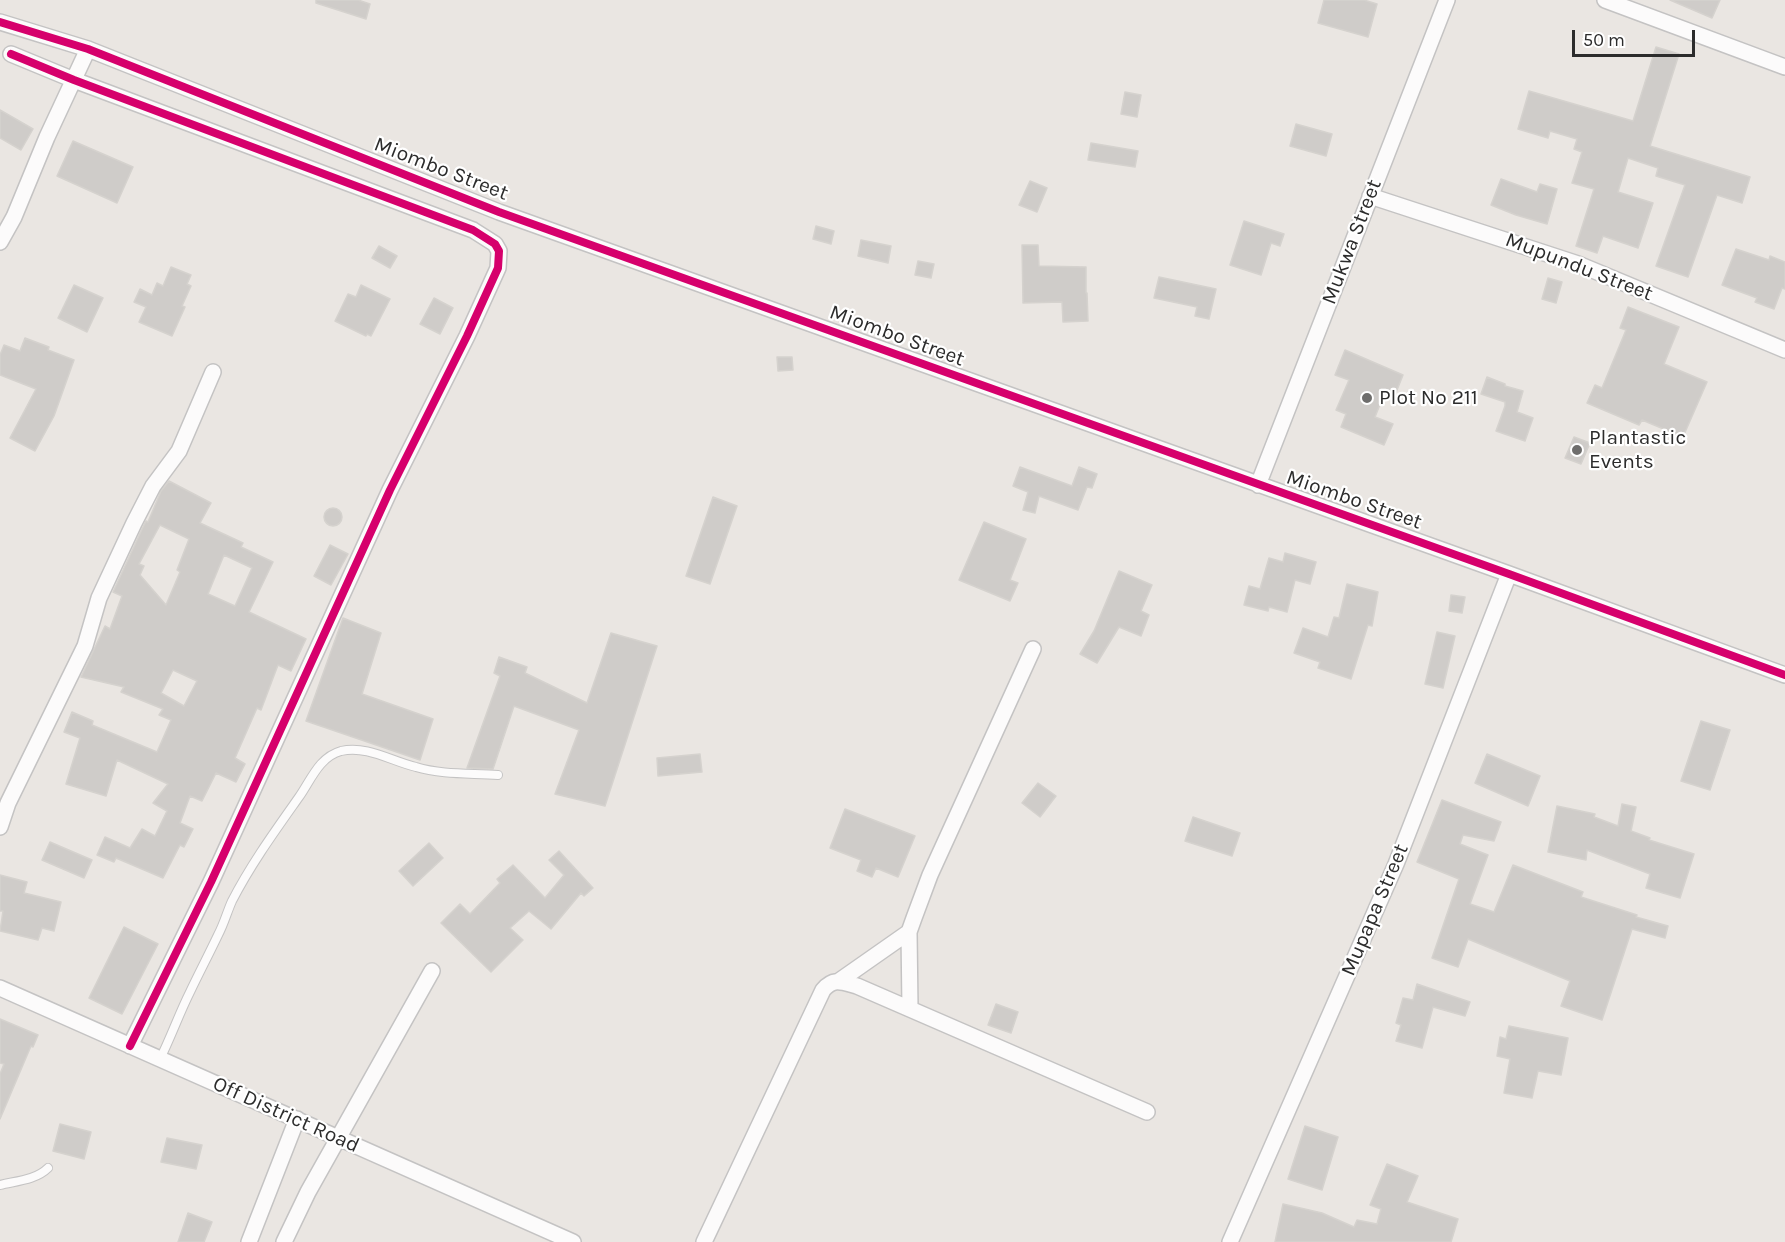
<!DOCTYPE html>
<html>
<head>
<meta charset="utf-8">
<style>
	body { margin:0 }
	#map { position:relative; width:1785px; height:1242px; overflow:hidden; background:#eae6e2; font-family:Karla,sans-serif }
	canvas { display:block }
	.scale { position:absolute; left:1572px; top:30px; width:123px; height:27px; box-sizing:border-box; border:3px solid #2c2c2c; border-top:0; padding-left:8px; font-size:18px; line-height:21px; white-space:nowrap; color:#2c2c2c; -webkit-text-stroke:4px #fff; paint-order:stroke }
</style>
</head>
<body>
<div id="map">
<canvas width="1785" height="1242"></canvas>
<div class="scale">50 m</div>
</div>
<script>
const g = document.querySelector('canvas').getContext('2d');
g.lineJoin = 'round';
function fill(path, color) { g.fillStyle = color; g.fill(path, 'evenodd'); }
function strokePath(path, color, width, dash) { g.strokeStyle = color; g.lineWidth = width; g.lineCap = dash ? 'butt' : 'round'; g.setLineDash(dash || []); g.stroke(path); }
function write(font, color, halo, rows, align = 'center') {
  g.font = font + ' Karla,sans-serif'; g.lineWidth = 4.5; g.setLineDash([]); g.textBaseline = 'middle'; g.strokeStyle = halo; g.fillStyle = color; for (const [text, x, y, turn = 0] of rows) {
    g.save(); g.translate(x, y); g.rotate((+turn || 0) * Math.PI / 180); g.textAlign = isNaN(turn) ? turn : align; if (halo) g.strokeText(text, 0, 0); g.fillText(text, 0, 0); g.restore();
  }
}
const building = new Path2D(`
	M316,0h42l12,4 -4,15 -50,-16z
	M1324,0h40l13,4 -9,33 -50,-14z
	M1670,0h50l-8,18z
	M1656,47l23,7 -29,92 100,31 -8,26 -25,-8 -29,82 -32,-11 29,-81 -29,-9 2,-8 -30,-10 -10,34 35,11 -15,45 -35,-12 -6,17 -21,-7 18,-57 -22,-6 10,-31 -8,-3 3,-10 -27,-8 -2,7 -30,-9 11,-38 104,30z
	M1125,92l16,3 -4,22 -16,-3z
	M0,110l33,19 -12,21 -21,-12z
	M1296,124l36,10 -6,22 -36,-10z
	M73,141l60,26 -16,36 -60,-27z
	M1091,143l47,8 -3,16 -47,-7z
	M1501,179l36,13 3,-8 17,5 -10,35 -31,-9 -25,-10z
	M1030,181l17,7 -10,24 -18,-7z
	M1244,221l40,13 -4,12 -9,-3 -10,32 -31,-10z
	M816,226l18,5 -3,13 -18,-5z
	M861,240l30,6 -3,17 -30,-7z
	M1022,245h16l1,21 47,1v26h1l1,28 -25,1 -1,-20 -39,1z
	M379,246l18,10 -7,12 -18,-10z
	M1736,249l33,11 1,-4 15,6v27l-3,-1 -8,21 -19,-7 2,-4 -35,-13z
	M918,261l16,3 -3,14 -16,-3z
	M171,267l20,8 -4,9 4,2 -9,20 3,1 -13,29 -33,-14 7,-15 -12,-5 6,-13 12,6 5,-12 6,3z
	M1159,277l57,12 -7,30 -14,-3 2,-9 -43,-9z
	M1548,278l14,4 -6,21 -14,-4z
	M74,285l29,13 -16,34 -29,-14z
	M361,285l29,14 -19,37 -4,-2 -1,2 -31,-15 13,-27 8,3z
	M434,298l19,10 -13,26 -20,-10z
	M1628,307l51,20 -15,37 43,18 -24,55 -41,-17 -3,5 -52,-22 8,-18 7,3 24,-58 -6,-2z
	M25,338l24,9 -1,3 26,10 -20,56 -19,35 -25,-13 26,-49 -36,-14v-20l4,-10 16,6z
	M1345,350l58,25 -8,20 -10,-3 -10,25 18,7 -9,21 -43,-18 5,-13 -10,-4 13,-30 -14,-5z
	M777,357h15l1,13 -15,1z
	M1487,377l18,7v2l18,5 -6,21 16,6 -8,23 -29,-10 9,-25v-4l-24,-8z
	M1574,437l16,6 -9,21 -16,-6z
	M1020,467l52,19 7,-19 18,7 -5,14 -5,-1 -9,23 -39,-14 -4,17 -12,-3 5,-18 -15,-6z
	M169,481l42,22 -11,20 43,20 -2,4 32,15 -24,50 57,27 -15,32 -13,-6 -17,45 -4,-2 -22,50 10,6 -9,18 -20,-9 -14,28 -12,-5 -10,27 13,6 -9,18 -4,-2 -17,33 -47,-20 -2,4 -17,-7 8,-18 25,11 12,-19 13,7 12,-25 -14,-8 15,-19 -51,-24 -11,36 -40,-12 14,-46 -16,-6 8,-20 21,9 -1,4 65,27 14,-32 -12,-5 4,-6 -42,-17 3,-5 -43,-10 24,-51 5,3 12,-33 -9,-4 30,-65 3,-6 2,1 13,-31zM160,525l29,14 -12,31 3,2 -14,33 -26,-30 4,-9 -5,-2zM224,555l28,13 -17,38 -27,-12zM173,670l24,11 -13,25 -23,-13z
	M713,497l24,9 -27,78 -24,-8z
	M324 517a9 9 0 1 1 18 0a9 9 0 1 1-18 0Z
	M984,522l42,17 -16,41 8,3 -8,18 -51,-21z
	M330,545l18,9 -17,31 -17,-9z
	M1285,553l31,9 -6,22 -15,-4 -8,32 -18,-5 -1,4 -24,-6 5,-19 11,3 9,-31 14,4z
	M1119,571l33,14 -11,26 8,4 -8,21 -22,-9 -22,36 -17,-9 14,-23z
	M1347,584l31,8 -6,34 -4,-1 -17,54 -33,-11 2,-6 -26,-9 9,-25 25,9 6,-20 5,1z
	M1451,595l14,2 -3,16 -13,-2z
	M343,618l38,15 -19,61 71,25 -13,41 -114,-39z
	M1437,632l18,4 -12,52 -18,-4z
	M611,633l46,13 -52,160 -50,-12 24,-64 -65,-24 -21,63 -26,-1 33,-92 -6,-3 5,-16 28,10 -2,6 62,30z
	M1701,721l29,9 -20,60 -29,-9z
	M700,754l2,18 -44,4 -1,-18z
	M1487,754l53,22 -12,30 -53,-23z
	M1038,783l18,13 -16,21 -18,-14z
	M1442,800l59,22 -7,19 -31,-6 -3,9 28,11 -18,49 24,8 19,-47 70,27 -2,5 56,18 -1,2 32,9 -3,12 -33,-9 -30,91 -41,-14 9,-25 -102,-42 -10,28 -26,-9 27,-79 -42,-17z
	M1622,804l14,3 -5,24 19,7 -1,2 45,14 -14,44 -34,-10 4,-14 -63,-24 -1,10 -38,-8 9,-46 38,8 -1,3 24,9z
	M845,809l70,27 -17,41 -22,-9 -4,9 -15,-6 4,-11 -31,-12z
	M1193,817l47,16 -8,23 -47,-15z
	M50,842l42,18 -8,18 -42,-18z
	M429,843l14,15 -30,28 -14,-15z
	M559,851l34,37 -9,8 -3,-3 -30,36 -22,-18 -19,17 13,12 -32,32 -50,-49 19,-19 10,10 30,-31 -3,-4 16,-14 32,33 19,-23 -15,-15z
	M0,875l27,7 -3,11 37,9 -7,29 -12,-3 -4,12 -38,-9 3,-20h-3z
	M124,927l34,17 -36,70 -33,-16z
	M1417,984l53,18 -5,14 -32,-9 -11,41 -26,-7 5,-16 -5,-2 7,-25 10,2z
	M996,1004l22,8 -7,21 -23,-8z
	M0,1019l38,16 -5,12 -2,-1 -31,73v-45l4,-10 -4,-1z
	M1509,1026l59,12 -7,37 -23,-4 -6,27 -28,-5 6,-34 -13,-3 3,-19 6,2z
	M60,1124l31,8 -7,27 -31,-8z
	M1305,1126l33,11 -16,53 -34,-11z
	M167,1138l35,7 -6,24 -35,-7z
	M1387,1164l31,12 -11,26 51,17 -7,23h-176l8,-38 39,9 32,14 3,-7 20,4 4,-15 -11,-4z
	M188,1213l24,9 -8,20h-26z`);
fill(building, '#cfccc9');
strokePath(building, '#d5d2ce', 1.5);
const service = new Path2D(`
	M160,1059c11,-22 19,-45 30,-67 9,-19 19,-38 28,-57 6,-11 9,-23 14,-34 19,-37 43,-70 67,-104 12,-17 20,-40 42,-46 26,-6 50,10 75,16 26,8 55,6 82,8
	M0,1185c16,-4 36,-5 48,-17`);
const minor = new Path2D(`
	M1605,0l180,67
	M0,22l88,27 411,163 1010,362 276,101
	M11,54l63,26 399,150 22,14 4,7 -1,17 -31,68 -77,154 -179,392 -81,164
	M1370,196l208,68 207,86
	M0,242l14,-25 33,-80 41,-88
	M1258,485l189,-485
	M0,827l8,-24 77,-157 14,-48 35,-75 19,-37 26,-35 34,-79
	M839,981l70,-49
	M0,988l573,254
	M910,1008l-1,-76 5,-14 16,-43 103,-226
	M249,1242l48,-123
	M284,1242l24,-50 124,-221
	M704,1242l119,-252c11,-13 19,-8 34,-4l290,126
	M1230,1242l166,-378 113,-290`);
strokePath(service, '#c4c3c3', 10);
strokePath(minor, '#c4c3c3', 18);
strokePath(service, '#fcfbfb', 8);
strokePath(minor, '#fcfbfb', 15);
strokePath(new Path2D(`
	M0,22l88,27 411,163 1010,362 276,101
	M11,54l63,26 399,150 22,14 4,7 -1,17 -31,68 -77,154 -179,392 -81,164`), '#d6006c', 8);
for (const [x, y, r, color] of [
	[1367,398,6,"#6e6d6c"],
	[1577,450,6,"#6e6d6c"]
]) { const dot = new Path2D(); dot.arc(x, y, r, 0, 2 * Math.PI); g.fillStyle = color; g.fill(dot); strokePath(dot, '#fff', 2); }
write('21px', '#2c2c2c', '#fff', [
	["Miombo Street",441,169,21],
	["Mukwa Street",1352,242,-69],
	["Mupundu Street",1579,267,21],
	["Miombo Street",897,336,20],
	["Miombo Street",1354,500,19],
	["Mupapa Street",1375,910,-67],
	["Off District Road",286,1115,24]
]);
write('21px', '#2c2c2c', '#fff', [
	["Plot No 211",1379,398],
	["Plantastic",1589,438],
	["Events",1589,462]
], 'left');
</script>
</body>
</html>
